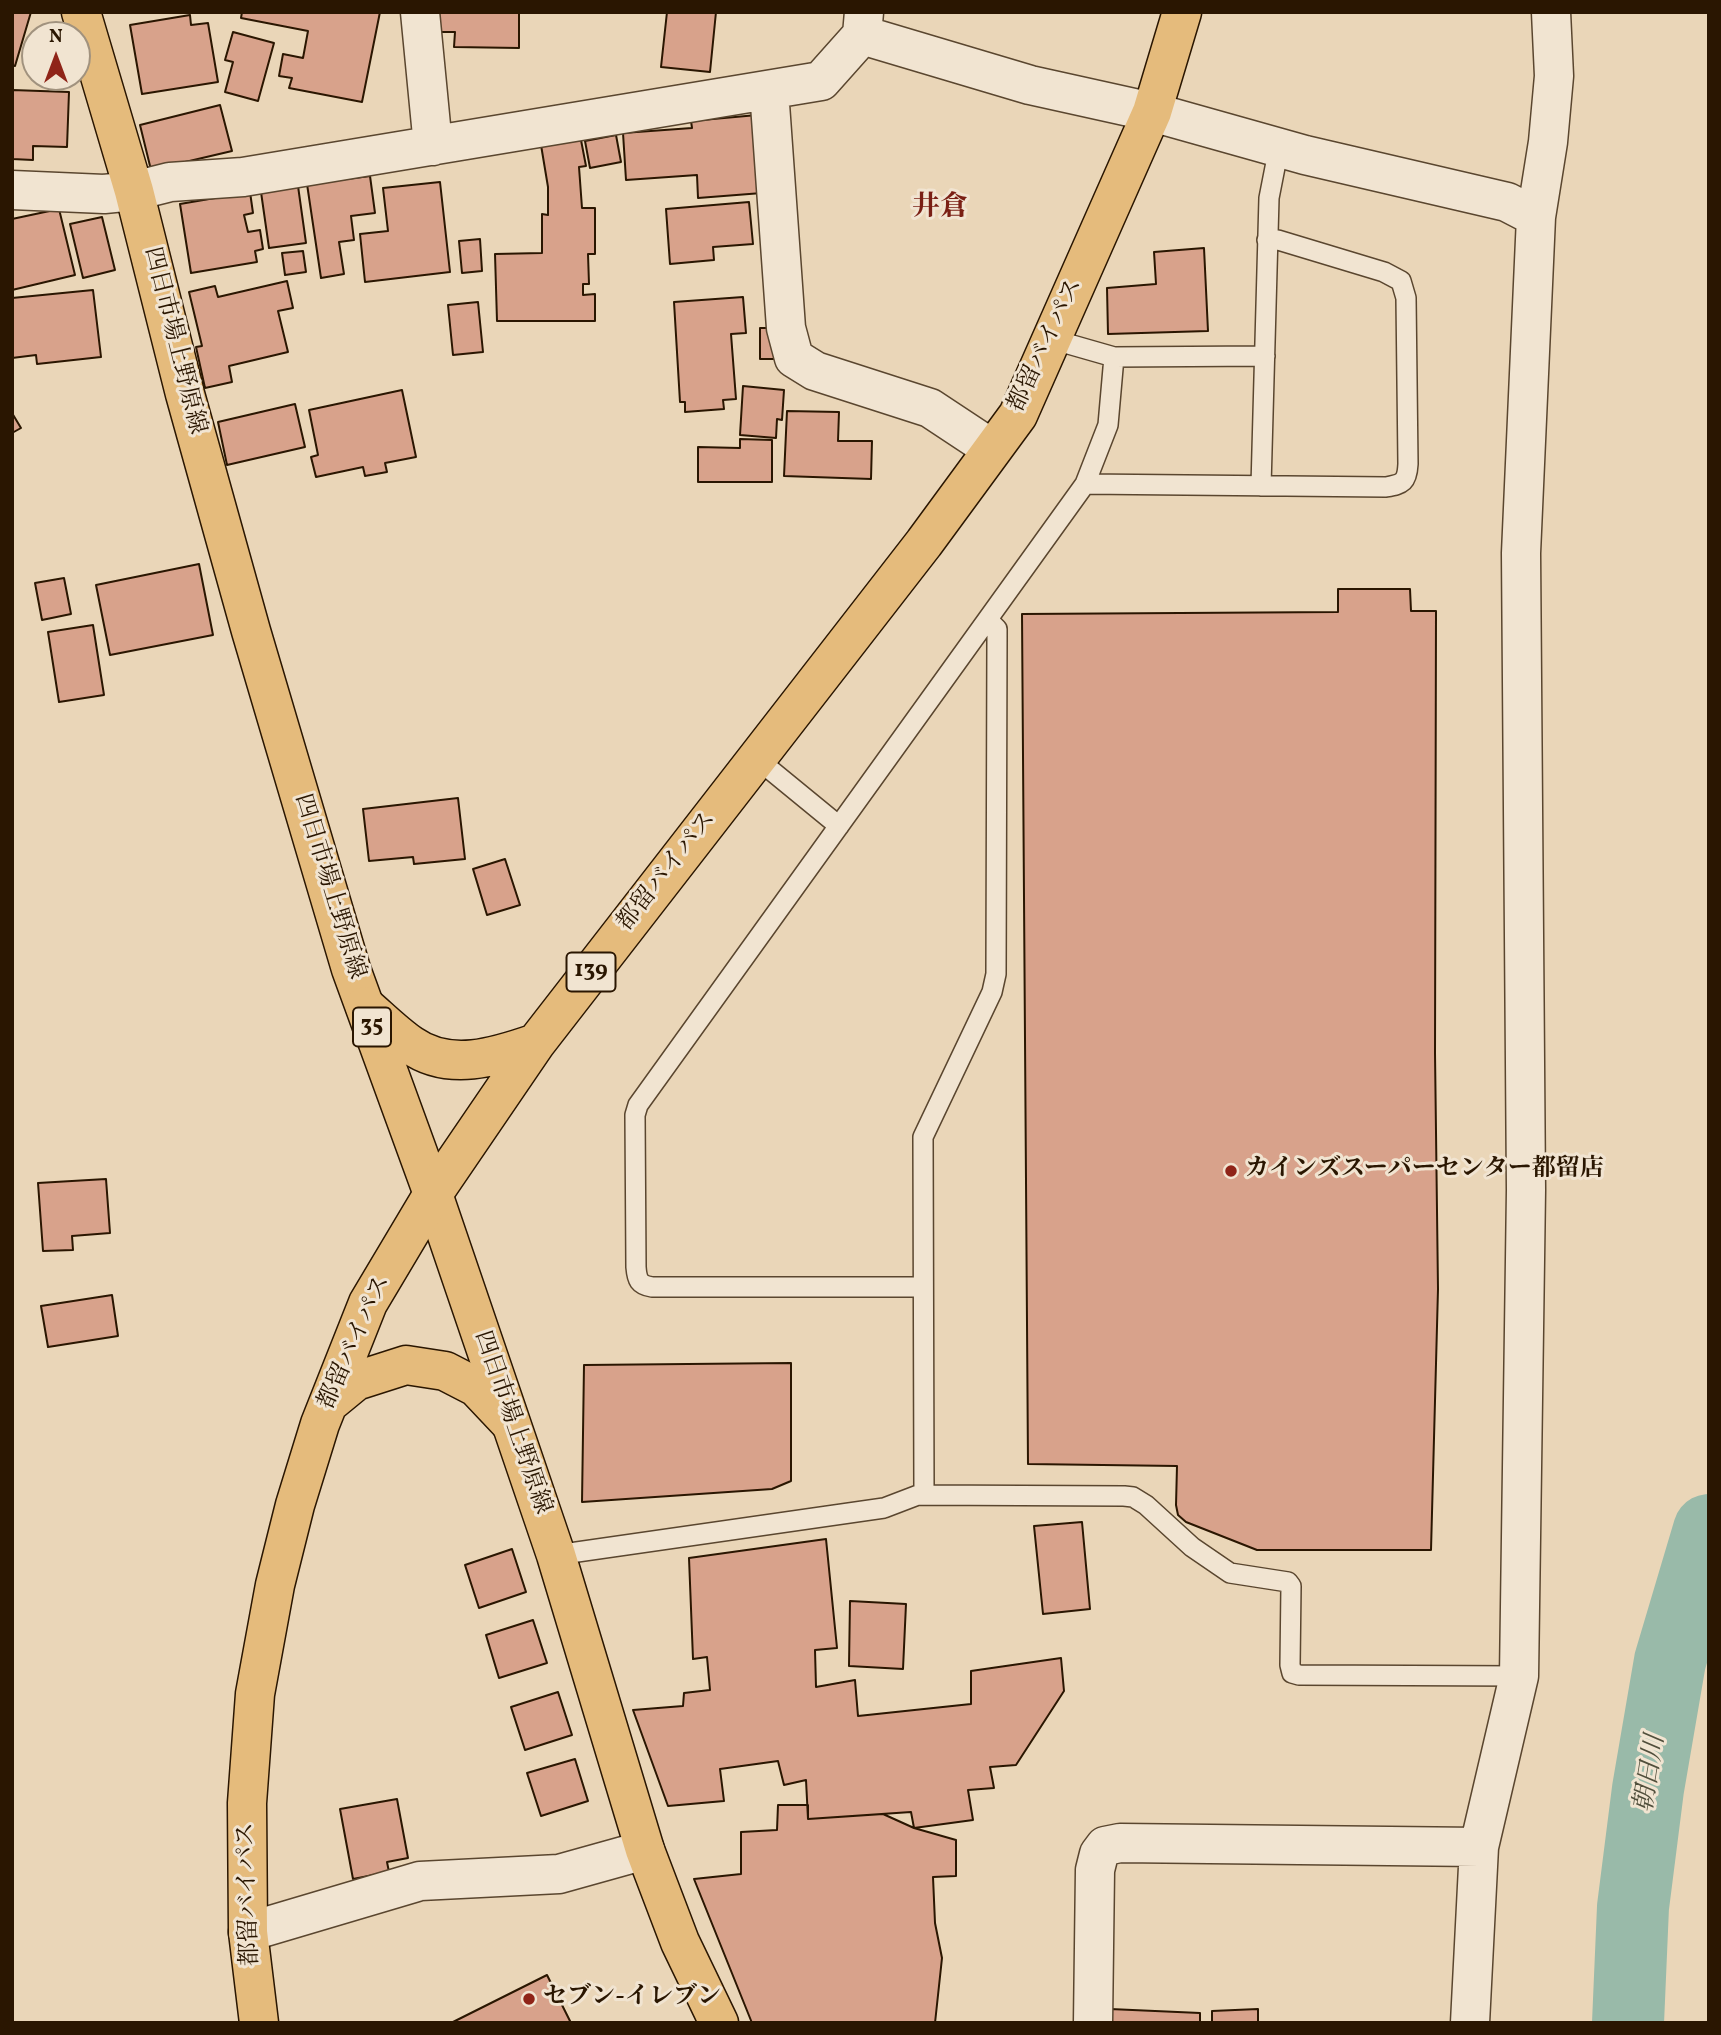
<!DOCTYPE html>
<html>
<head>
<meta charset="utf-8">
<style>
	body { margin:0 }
	#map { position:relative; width:1721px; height:2035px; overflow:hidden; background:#ead6b8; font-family:Vollkorn,serif }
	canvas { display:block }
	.frame { position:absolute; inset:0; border:14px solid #2a1601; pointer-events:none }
	.north { position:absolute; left:21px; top:21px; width:70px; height:70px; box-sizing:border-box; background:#f1e4d1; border:2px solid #a1927e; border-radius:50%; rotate:0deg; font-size:19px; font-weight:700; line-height:28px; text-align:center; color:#2a1601 }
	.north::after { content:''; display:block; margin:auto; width:24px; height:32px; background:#8f2418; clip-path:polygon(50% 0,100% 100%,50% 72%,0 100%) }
</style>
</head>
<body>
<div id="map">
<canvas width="1721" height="2035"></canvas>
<div class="frame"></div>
<div class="north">N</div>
</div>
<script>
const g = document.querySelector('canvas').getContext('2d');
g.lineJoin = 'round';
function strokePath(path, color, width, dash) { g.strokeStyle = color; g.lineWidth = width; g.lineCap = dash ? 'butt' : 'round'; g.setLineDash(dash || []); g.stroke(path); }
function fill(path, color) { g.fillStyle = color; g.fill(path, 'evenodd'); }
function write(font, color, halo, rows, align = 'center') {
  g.font = font + ' Vollkorn,"Noto Serif JP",serif'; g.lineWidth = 6; g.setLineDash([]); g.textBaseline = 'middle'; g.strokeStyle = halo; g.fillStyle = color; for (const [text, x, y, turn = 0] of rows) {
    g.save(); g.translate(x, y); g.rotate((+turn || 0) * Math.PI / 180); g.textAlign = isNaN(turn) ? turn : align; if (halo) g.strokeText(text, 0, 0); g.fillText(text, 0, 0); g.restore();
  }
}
strokePath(new Path2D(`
	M1628,2023l5,-116 15,-118 22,-128 39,-131`), '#99baa9', 72);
const building = new Path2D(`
	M12,12h19l-16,54 -3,-1z
	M242,12h138l-18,90 -73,-14 3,-10 -13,-2 4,-22 20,4 5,-27 -67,-13z
	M435,12h84v36l-65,-1 1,-15h-21z
	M667,12h49l-6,60 -49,-5z
	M190,15l1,10 17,-2 10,59 -76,12 -12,-69z
	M233,32l41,11 -16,58 -33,-9 8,-30 -8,-2z
	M12,90l57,2 -2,55 -34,-1v14l-21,-1z
	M220,105l12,46 -81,19 -11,-45z
	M757,115l5,78 -64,5 -1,-23 -71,5 -3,-47 69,-5 -1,-7z
	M616,135l5,27 -31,6 -5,-27z
	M581,140l5,26 -7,1 3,41h13v46h-7l1,30h-6v11l12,-1v27h-98l-2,-67 47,-1v-39l6,1v-28l-7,-42z
	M370,176l5,37 -24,3 3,24 -15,2 5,32 -23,4 -14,-94z
	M440,182l10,90 -85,10 -5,-48 28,-3 -5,-43z
	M298,186l8,57 -37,5 -8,-56z
	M250,192l3,21 -9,2 4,17 12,-2 3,19 -8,2 2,11 -66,11 -11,-69z
	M749,202l4,42 -40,3 1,13 -44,4 -4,-55z
	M59,209l16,66 -63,15v-71z
	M102,217l13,53 -32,8 -13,-54z
	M480,239l2,32 -20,2 -3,-32z
	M1204,248l4,83 -100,3 -1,-46 49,-4 -2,-32z
	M303,251l3,21 -21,3 -3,-22z
	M287,281l6,27 -15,3 10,41 -59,14 3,16 -27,6 -9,-41 6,-1 -13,-54 26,-6 3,11z
	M93,290l8,67 -64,7 -1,-9 -24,3v-60z
	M743,297l3,36 -15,1 5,65 -13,1 1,9 -39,3v-10h-5l-6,-100z
	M478,302l5,50 -30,3 -5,-50z
	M760,328h16v31h-16z
	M743,386l41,4 -2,30 -5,-1 -1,19 -36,-3z
	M402,390l14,67 -31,6 2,9 -22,4 -2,-9 -47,10 -5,-20 7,-2 -9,-45z
	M295,404l10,43 -78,18 -9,-43z
	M787,411l52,1 -1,29h34l-1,38 -87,-3z
	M12,413l9,15 -9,5z
	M740,439l32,1v42h-74v-35l42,1z
	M199,564l14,71 -103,20 -14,-70z
	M64,578l7,36 -29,6 -7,-37z
	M1338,589h72l1,22h25l-1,442 3,236 -7,261h-174l-71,-28 -8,-7 -2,-10 1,-39 -149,-2 -6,-850 316,-2z
	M93,625l11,70 -45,7 -11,-70z
	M458,798l7,61 -51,5 -1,-7 -44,4 -6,-52z
	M505,859l15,46 -33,10 -14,-46z
	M106,1179l4,54 -38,3 1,14 -30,1 -5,-68z
	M112,1295l6,41 -70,11 -7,-41z
	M791,1363v118l-19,8 -190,13 2,-137z
	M1082,1522l8,87 -47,5 -9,-88z
	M826,1539l11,109 -22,2 1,37 39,-7 3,36 113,-12v-33l90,-13 3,33 -48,74 -26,2 4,21 -26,2 5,30 -59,8 -3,-16 -103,7 -2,-39 -22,5 -6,-24 -58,8 4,32 -56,5 -35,-96 50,-4 1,-13 26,-3 -3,-33 -14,2 -4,-101z
	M512,1549l14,43 -47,16 -14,-43z
	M850,1601l56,3 -3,65 -54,-3z
	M533,1620l14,43 -48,15 -13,-43z
	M558,1692l14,43 -47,15 -14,-43z
	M575,1759l13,42 -47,15 -14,-43z
	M397,1799l11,59 -21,4 2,10 -36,7 -13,-70z
	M778,1805h30v14l75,-5 31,14 42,12v36l-23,1 2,46 7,35 -7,65h-183l-58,-144 47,-5v-42l36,-2z
	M547,1975l24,48h-120z
	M1110,2009l90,4v10h-95z
	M1258,2009v14h-46v-12z`);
fill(building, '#d8a28b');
strokePath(building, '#2a1601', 2);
const service = new Path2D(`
	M1051,339l63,18 151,-1
	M1085,484l301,3c17,-3 21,-5 22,-23l-2,-166 -5,-17 -17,-9 -106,-32h-11
	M1261,486l8,-288 10,-51
	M756,758l83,68
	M923,1287h-271c-13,-2 -15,-7 -16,-20l-1,-152 3,-10 447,-621 23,-59 6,-68
	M924,1495l-1,-358 69,-145 4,-18 1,-337v-8l-9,-9
	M556,1555l328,-47 34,-13 206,1 9,1 13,8 46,42 38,26 58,9 3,4 -1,79 2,8 7,2 220,1`);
const minor = new Path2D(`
	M420,12l13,134
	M862,35l168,50 122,27 153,43 202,47 29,15 -15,336 5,637 -7,486 -40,171 -9,176
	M769,90l17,238 8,30 21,13 115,37 62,41
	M12,190l92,4 30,-3 36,-9 73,-5 578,-96 41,-46 2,-23
	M1536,217l12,-75 6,-66 -3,-64
	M248,1932l172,-51 139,-7 86,-24
	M1093,2023l2,-153 4,-16 6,-8 15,-3 359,4`);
const primary = new Path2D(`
	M81,12l53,179 51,203 66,237 100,338 82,225 123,361 89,295 35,92 39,81`);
const trunk = new Path2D(`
	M365,1006c15,13 30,28 46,39 38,27 85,12 125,-2
	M328,1404l28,-23 50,-16 39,6 31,16 34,36
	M259,2023l-11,-91 -1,-129 8,-109 20,-109 20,-80 25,-81 48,-121 65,-109 103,-151 388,-500 94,-128 134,-303 30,-100`);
strokePath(service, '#5a462f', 22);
strokePath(minor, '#5a462f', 41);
strokePath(primary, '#2a1601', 41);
strokePath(trunk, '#2a1601', 41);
strokePath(service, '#f1e4d1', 19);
strokePath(minor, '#f1e4d1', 38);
strokePath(primary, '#e5bb7c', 38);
strokePath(trunk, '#e5bb7c', 38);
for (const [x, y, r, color] of [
	[1231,1171,7,"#8f2418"],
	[529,1999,7,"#8f2418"]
]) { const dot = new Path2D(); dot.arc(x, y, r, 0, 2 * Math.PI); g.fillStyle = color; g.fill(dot); strokePath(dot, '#f1e4d1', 2.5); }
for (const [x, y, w] of [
	[591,972,49],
	[372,1027,38]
]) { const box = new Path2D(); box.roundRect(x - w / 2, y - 19.5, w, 39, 5); g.fillStyle = '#f1e4d1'; g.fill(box); strokePath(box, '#2a1601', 2); }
write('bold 23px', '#2a1601', null, [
	["139",591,972],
	["35",372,1027]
]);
write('24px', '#2a1601', '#f1e4d1', [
	["四日市場上野原線",173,341,76],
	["都留バイパス",1047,346,-65],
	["都留バイパス",668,872,-52],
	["四日市場上野原線",328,887,73],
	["都留バイパス",356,1343,-66],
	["四日市場上野原線",511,1423,71],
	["都留バイパス",250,1894,-92]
]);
write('bold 24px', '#2a1601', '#f1e4d1', [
	["カインズスーパーセンター都留店",1245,1171],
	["セブン-イレブン",543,1999]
], 'left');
write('italic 26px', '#514f3c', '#f1e4d1', [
	["朝日川",1652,1774,-81]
]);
write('bold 28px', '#7a1f14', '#f1e4d1', [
	["井倉",940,210]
]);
</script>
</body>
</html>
